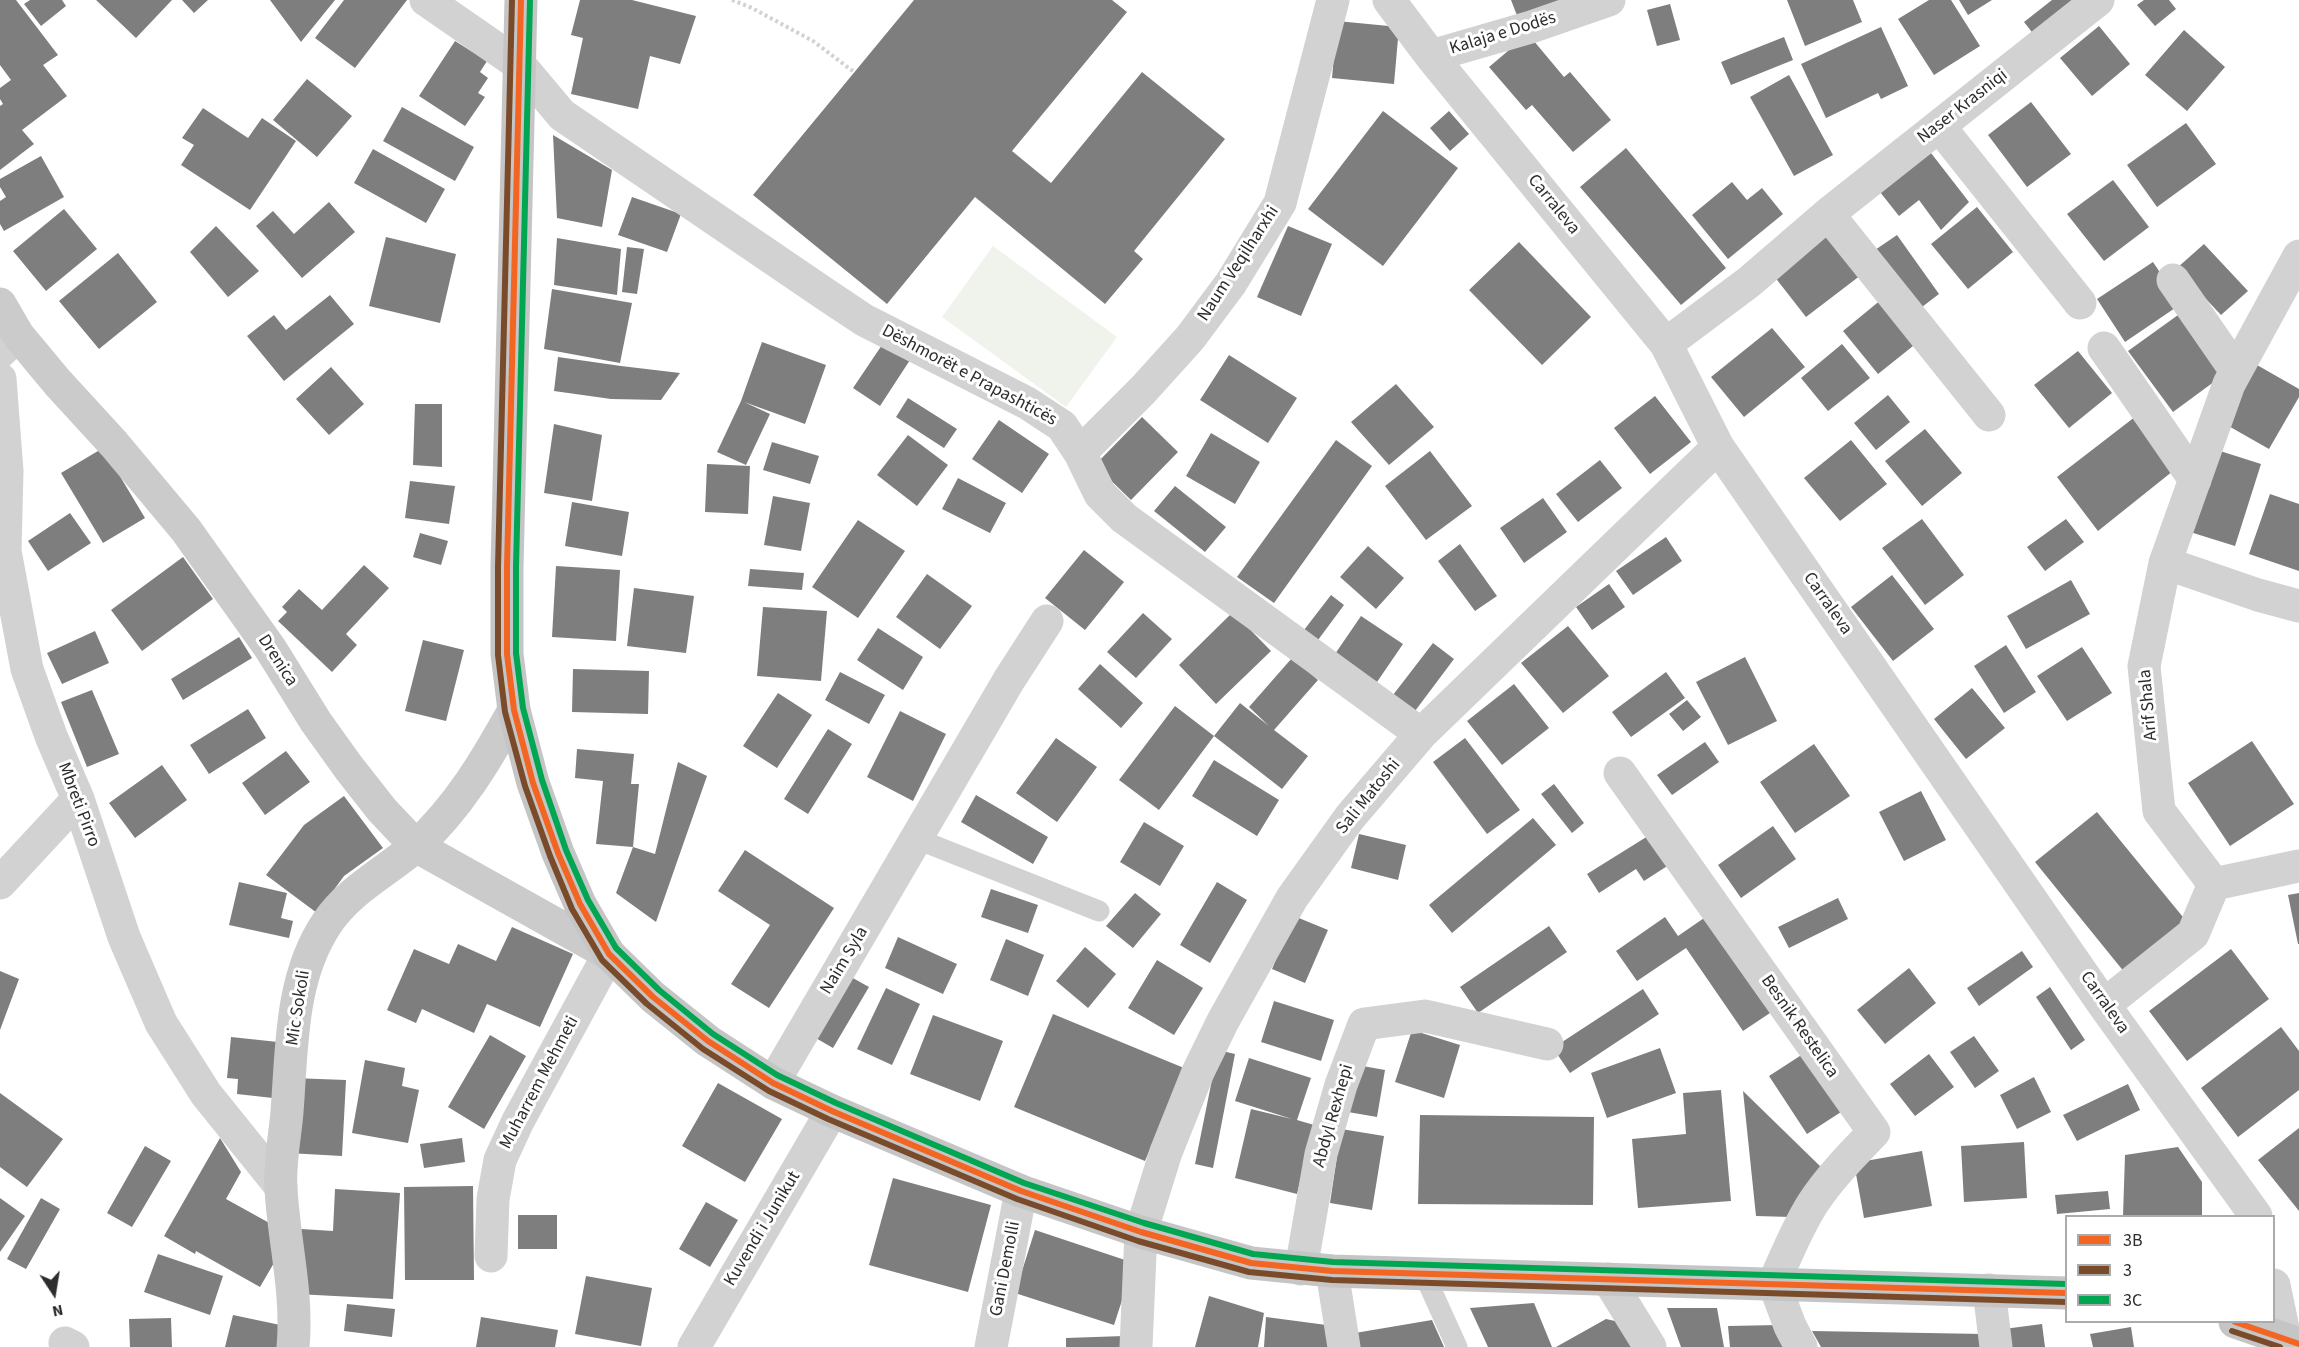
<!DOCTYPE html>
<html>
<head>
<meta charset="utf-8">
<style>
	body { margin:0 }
	#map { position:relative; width:2299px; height:1347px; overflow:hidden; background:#fff; font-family:"Source Sans 3",sans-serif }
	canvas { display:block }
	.legend { position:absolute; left:2065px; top:1215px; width:210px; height:108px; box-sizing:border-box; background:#fff; border:2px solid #ababab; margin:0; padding:8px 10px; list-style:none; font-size:18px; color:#2d2d2d }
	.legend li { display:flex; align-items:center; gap:12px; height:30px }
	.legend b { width:30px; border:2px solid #ababab }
	.north { position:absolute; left:24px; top:1263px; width:60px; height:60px; -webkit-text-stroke:4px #fff; paint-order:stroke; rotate:168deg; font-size:16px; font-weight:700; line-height:24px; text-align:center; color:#2d2d2d }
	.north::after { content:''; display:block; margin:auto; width:21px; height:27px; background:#2d2d2d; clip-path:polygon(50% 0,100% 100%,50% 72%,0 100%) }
</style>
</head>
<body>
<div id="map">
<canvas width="2299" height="1347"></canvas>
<ul class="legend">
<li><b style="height:8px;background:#f26522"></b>3B</li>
<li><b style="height:8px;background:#7a4b2a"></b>3</li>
<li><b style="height:8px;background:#00a651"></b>3C</li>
</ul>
<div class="north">N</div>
</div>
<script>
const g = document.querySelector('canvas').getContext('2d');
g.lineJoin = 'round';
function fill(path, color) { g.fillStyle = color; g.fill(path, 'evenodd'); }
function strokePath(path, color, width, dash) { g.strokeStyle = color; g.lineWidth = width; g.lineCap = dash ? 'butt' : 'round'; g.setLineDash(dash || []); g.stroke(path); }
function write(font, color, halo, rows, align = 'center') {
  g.font = font + ' "Source Sans 3",sans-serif'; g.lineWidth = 6; g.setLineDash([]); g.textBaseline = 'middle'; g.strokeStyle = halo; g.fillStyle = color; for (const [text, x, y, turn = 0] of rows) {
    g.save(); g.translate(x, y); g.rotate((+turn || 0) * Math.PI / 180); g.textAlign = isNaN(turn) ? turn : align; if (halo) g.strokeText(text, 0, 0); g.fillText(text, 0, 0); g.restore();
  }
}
fill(new Path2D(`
	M993,246l124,91 -51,70 -124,-90z`), '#f0f3ec');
fill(new Path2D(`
	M0,0h16l42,55 -15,10 24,31 -45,34 12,14 -34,26v-64l3,-2 -3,-5v-11l11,-8 -11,-15z
	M30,0h32l4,6 -25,20 -17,-22z
	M96,0h76l-36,38z
	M182,0h26l-14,13z
	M270,0h65l-34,42z
	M344,0h63l-52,68 -40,-30z
	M580,0h52l64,16 -16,48 -30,-8 -12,53 -67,-15 12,-56 -12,-3z
	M914,0h198l15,12 -115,139 39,32 91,-111 83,67 -91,112 9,8 -38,45 -130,-107 -88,107 -134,-109z
	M1511,0h52l-45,18z
	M1787,0h66l9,22 -57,24z
	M1929,0h22l29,46 -46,29 -36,-56z
	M1959,0h33l-24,15z
	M2052,0h28l-45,36 -11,-14z
	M2144,0h25l7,9 -21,17 -18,-21z
	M1670,4l10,36 -23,6 -10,-36z
	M1337,21l62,6 -5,57 -62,-6z
	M2099,26l31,38 -38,32 -32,-38z
	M1881,27l27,59 -27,13 -3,-6 -52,25 -25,-54z
	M2184,30l41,37 -38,44 -42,-36z
	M1528,34l36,43 6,-5 41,48 -38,32 -41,-47 -6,5 -37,-43z
	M1784,37l9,23 -62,25 -10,-23z
	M455,41l32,20 -7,11 8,6 -10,15 7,4 -20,29 -46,-30z
	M1789,75l44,80 -39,21 -44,-79z
	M307,79l45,37 -35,41 -44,-37z
	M2031,102l40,52 -44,33 -39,-52z
	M402,107l72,40 -19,34 -72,-40z
	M203,108l45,30 14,-20 34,23 -46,69 -69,-45 13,-20 -12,-7z
	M1383,111l75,57 -75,98 -75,-57z
	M1449,111l20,23 -19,17 -20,-23z
	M2186,123l30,41 -59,43 -30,-42z
	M553,135l59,35 -10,57 -45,-9z
	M1626,148l100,120 -45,37 -101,-118z
	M373,149l72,40 -19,34 -72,-40z
	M1931,153l38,49 -28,28 -22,-30 -20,16 -19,-24z
	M41,156l23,41 -60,34 -4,-7v-23l6,-4 -6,-10v-8z
	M2113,180l36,47 -45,34 -37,-47z
	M1732,182l15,18 15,-12 21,26 -55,45 -36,-44z
	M632,197l49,17 -14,38 -49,-17z
	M329,202l26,30 -53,46 -46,-52 17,-15 21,23z
	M1977,207l36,45 -45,37 -37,-45z
	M64,209l33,40 -51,42 -33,-40z
	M216,226l43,45 -31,26 -38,-45z
	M1288,226l44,18 -31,72 -44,-19z
	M1829,234l32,41 -55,42 -32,-41z
	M1897,235l42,59 -21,16 -43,-60z
	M386,237l70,17 -16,69 -71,-17z
	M557,238l64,11 -4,46 -63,-10z
	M1519,242l72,75 -49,48 -73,-75z
	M2204,244l44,47 -27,24 -44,-47z
	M627,247l17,2 -7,45 -15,-2z
	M118,253l39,49 -58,47 -40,-48z
	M2153,262l28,42 -56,38 -28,-43z
	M552,289l80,14 -12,60 -76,-14z
	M330,295l24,29 -70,57 -37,-45 27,-21 12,15z
	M1882,299l36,43 -40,32 -35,-43z
	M2185,310l45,60 -57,42 -45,-61z
	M1772,328l33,39 -61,50 -33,-40z
	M762,342l64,23 -21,59 -61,-22 26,12 -24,51 -29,-13 24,-51z
	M884,342l26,18 -30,46 -27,-18z
	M1842,344l28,34 -42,33 -27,-33z
	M2078,351l34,42 -43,35 -35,-43z
	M1229,355l68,43 -29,45 -68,-43z
	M558,357l63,9 59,7 -19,27 -50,-1 -57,-8z
	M2257,365l42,24v8l-30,52 -44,-25z
	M331,367l33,37 -35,31 -33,-36z
	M1396,384l38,43 -45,38 -38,-43z
	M1888,395l22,27 -34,28 -22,-27z
	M1655,396l36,46 -41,32 -36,-46z
	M908,398l49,31 -13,19 -48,-31z
	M415,404h27v63l-29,-2z
	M2140,413l38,54 -80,64 -41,-54z
	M1142,417l36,35 -47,48 -36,-35z
	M999,420l50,34 -27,39 -50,-34z
	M554,424l48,11 -10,66 -48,-8z
	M1925,429l37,44 -40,33 -37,-45z
	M1211,433l49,29 -25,42 -49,-28z
	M908,435l40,30 -31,41 -40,-31z
	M1336,440l36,26 -98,137 -37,-26z
	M1851,440l36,44 -47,37 -36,-43z
	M772,442l47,14 -9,28 -47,-14z
	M103,448l42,70 -42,25 -42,-70z
	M2217,450l44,14 -26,82 -45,-14z
	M1430,451l42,55 -46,34 -41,-54z
	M1600,460l22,28 -44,34 -22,-28z
	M707,464l43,2 -2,48 -43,-2z
	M958,478l48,25 -16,30 -48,-24z
	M410,481l45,5 -6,38 -44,-6z
	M1175,486l51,41 -21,25 -51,-41z
	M2270,494l29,10v67l-50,-17z
	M773,496l37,7 -9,48 -37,-6z
	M1543,498l24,34 -43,31 -24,-35z
	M572,502l57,10 -7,44 -57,-10z
	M70,513l21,30 -43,28 -20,-30z
	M1922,519l42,56 -39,30 -43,-57z
	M2066,519l18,23 -39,29 -18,-24z
	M858,520l47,31 -47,67 -46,-31z
	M420,533l28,8 -7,24 -28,-8z
	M1666,537l16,24 -49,34 -17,-24z
	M1460,544l37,52 -22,15 -37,-50z
	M1368,546l36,32 -28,31 -36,-32z
	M1084,550l40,32 -39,48 -40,-32z
	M183,557l30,42 -71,52 -31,-41z
	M364,565l25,23 -43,46 11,11 -25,27 -54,-51 9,-9 -5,-5 17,-18 23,21z
	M556,566l64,4 -4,71 -64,-4z
	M750,569l54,4 -2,17 -54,-4z
	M927,574l45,32 -32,43 -44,-32z
	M1892,575l42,54 -41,32 -42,-54z
	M2071,580l19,34 -64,35 -19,-33z
	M1609,584l16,23 -33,23 -16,-23z
	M634,588l60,8 -8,57 -59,-7z
	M1331,595l13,10 -26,35 -14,-10z
	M763,607l64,4 -6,70 -64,-5z
	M1233,612l38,39 -55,53 -37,-39z
	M1143,613l29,26 -36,39 -29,-26z
	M1361,616l42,28 -26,38 -42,-28z
	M1568,626l41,50 -46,37 -42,-50z
	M878,628l45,29 -20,33 -46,-30z
	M95,631l14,32 -47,21 -15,-31z
	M239,637l13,21 -69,42 -12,-21z
	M423,640l41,10 -18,71 -41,-10z
	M1433,643l21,16 -39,52 -22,-16z
	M2006,645l30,47 -32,21 -30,-47z
	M2082,647l30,46 -45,28 -30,-45z
	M1745,657l32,64 -49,24 -32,-63z
	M1292,658l26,22 -44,50 34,26 -26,33 -68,-53 26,-33 29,23 -20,-19z
	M1100,664l43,39 -22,25 -43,-39z
	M573,669l76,2 -1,43 -76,-2z
	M840,672l45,23 -16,29 -44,-24z
	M1666,672l19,26 -54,39 -19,-25z
	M1514,684l35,44 -47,37 -35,-44z
	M1972,688l33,40 -39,31 -32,-40z
	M92,690l27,64 -32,13 -26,-65z
	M778,693l34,22 -35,53 -34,-22z
	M1687,700l14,17 -18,14 -14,-17z
	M1175,706l39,30 -55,74 -40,-30z
	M248,709l18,29 -57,36 -19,-29z
	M900,711l46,23 -33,67 -46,-24z
	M828,729l24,15 -44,70 -24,-15z
	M1056,738l41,29 -40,55 -41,-29z
	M1465,738l55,72 -33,24 -54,-72z
	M2252,741l42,63 -64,42 -42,-63z
	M1705,742l14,20 -47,33 -15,-20z
	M1814,744l36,52 -55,37 -35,-51z
	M577,749l57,5 -3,30h8l-6,63 -37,-3 7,-63 -28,-3z
	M286,751l24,31 -45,33 -23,-32z
	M1214,760l65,40 -22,36 -65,-40z
	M678,762l29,14 -51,146 -40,-29 17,-46 22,7z
	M162,765l25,35 -52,38 -26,-35z
	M1554,784l30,39 -12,10 -31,-39z
	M1921,791l25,49 -42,21 -25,-49z
	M976,795l72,42 -15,27 -72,-42z
	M344,796l39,52 -39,28 -27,37 -51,-38 38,-50z
	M2097,812l90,110 -62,51 -90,-111z
	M1533,818l23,27 -104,88 -23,-28z
	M1144,822l40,24 -24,40 -40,-24z
	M1773,826l23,33 -55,39 -23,-33z
	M1656,831l19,30 -31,20 -8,-12 -37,24 -12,-19z
	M1359,834l47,11 -8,35 -47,-12z
	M745,850l89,58 -65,100 -38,-24 39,-59 -52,-34z
	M239,882l48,11 -6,25 12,3 -4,17 -60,-13z
	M1217,882l30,18 -37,63 -30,-18z
	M991,889l47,16 -10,28 -47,-16z
	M1135,893l26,21 -28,34 -27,-22z
	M2299,893v51h-1l-10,-49z
	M1838,898l10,21 -59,29 -11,-21z
	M1294,916l34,14 -23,53 -33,-14z
	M1707,916l66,95 -30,20 -57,-83 -49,33 -21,-30 49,-34 13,19z
	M1549,926l18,26 -89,61 -18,-26z
	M512,927l61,27 -33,73 -53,-23 -13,29 -52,-24 -6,14 -29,-13 27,-61 35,15 9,-20 38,17z
	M898,937l59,27 -14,30 -58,-26z
	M1006,939l38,16 -16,41 -38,-16z
	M1085,947l31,27 -28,34 -32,-27z
	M2231,949l38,50 -82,62 -38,-50z
	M2022,951l11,16 -54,39 -12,-18z
	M1157,960l46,28 -29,47 -46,-27z
	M1909,968l27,35 -51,41 -28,-34z
	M0,971l19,8 -19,51z
	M851,977l18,10 -36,61 -19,-11z
	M2050,987l35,53 -14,10 -35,-53z
	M886,988l34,16 -28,61 -35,-16z
	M1643,989l16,25 -89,59 -17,-25z
	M1274,1001l60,19 -13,41 -60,-19z
	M1053,1014l131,54 -39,93 -131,-54z
	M933,1015l70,26 -23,60 -70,-27z
	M2281,1027l18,24v39l-61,47 -37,-49z
	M1412,1030l48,15 -16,53 -49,-16z
	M490,1035l36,21 -42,73 -36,-22z
	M1974,1036l25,35 -24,17 -25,-36z
	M231,1037l47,5 -5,56 -36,-4 1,-15 -11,-1z
	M1660,1048l16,45 -69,25 -16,-45z
	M1218,1050l17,4 -22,114 -18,-4z
	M1803,1054l38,58 -34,22 -38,-58z
	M1929,1054l25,33 -39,29 -25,-32z
	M1249,1058l62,20 -14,42 17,5 -17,69 -62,-16 16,-69 41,10 -57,-18z
	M365,1060l40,8 -3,18 17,4 -11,53 -56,-10z
	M1357,1065l28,5 -8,47 -29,-5z
	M2034,1077l17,35 -34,17 -17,-34z
	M292,1078l54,2 -4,76 -54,-3z
	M718,1083l64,36 -37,63 -63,-36z
	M2128,1084l12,26 -63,31 -14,-26z
	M1721,1090l10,111 -93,7 -6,-69 54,-5 -3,-41z
	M1743,1091l79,77 -31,49 -35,-1z
	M0,1093l63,46 -36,48 -27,-20z
	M1420,1115l174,2 -1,88 -175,-1z
	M2299,1128v83l-41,-51z
	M1341,1129l43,7 -12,74 -42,-7z
	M220,1138l21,34 -15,27 47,26 5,31 -18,31 -64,-36 -1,3 -31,-18z
	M462,1138l3,24 -41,6 -4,-24z
	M2024,1142l3,56 -63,4 -3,-56z
	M145,1146l26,15 -39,66 -25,-14z
	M2178,1147l24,35v34h-79l2,-61z
	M1922,1151l10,55 -68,12 -10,-55z
	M893,1178l98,27 -23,87 -99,-27z
	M473,1186l1,94h-69l-1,-93z
	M335,1189l65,4 -7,106 -97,-5 5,-65 32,2z
	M2108,1191l2,18 -53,5 -2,-19z
	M0,1198l25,18 -25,36z
	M41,1198l19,11 -34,60 -19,-10z
	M706,1202l32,18 -28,47 -31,-18z
	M518,1215h39v34h-39z
	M1035,1230l99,33 -20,62 -99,-32z
	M158,1254l65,22 -13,39 -66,-23z
	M586,1276l66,12 -11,58 -66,-12z
	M1209,1296l55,17 -6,34h-63z
	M1534,1303l18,44h-64l-18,-39z
	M347,1304l48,5 -3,28 -48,-6z
	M1667,1308h50l7,39h-43z
	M233,1315l52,11 -5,21h-55z
	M481,1317l77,13 -3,17h-79z
	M1266,1317l68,9v21h-70z
	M171,1318l1,29h-42l-1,-28z
	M1606,1319l18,4 14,24h-82z
	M1432,1320l12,27h-86l-3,-14z
	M2042,1324l3,23h-39l-2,-18z
	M1779,1325l13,22h-62l-2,-21z
	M2131,1327l3,20h-41l-3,-13z
	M1812,1331l172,3 2,13h-165z
	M1124,1336l1,11h-59v-9z`), '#7e7e7e');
strokePath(new Path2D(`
	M732,0l20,8 61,33 41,31`), '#d2d2d2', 4, [3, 3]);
strokePath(new Path2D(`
	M917,839l182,72
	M1424,1274l33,73`), '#d2d2d2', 21);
strokePath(new Path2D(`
	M426,0l94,65 42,50 263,179 39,26 163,83 35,23 18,27 20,41 24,24 297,216
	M1389,0l42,56 235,288 52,103 386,558 152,211
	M1431,56l100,-29 78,-27
	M1939,126l141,177
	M1828,214l161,201
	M2173,280l63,91
	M1666,344l83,-62 79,-68 270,-214
	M2104,348l91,132
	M0,352l18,-17
	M0,379l7,92 -2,80 22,118 24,67 27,63 46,138 37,86 45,71 75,93
	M1080,453l63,-63 47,-52 41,-55 49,-80 53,-203
	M2165,563l93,32 41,11
	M1620,773l254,359c-22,23 -44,45 -61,71 -16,25 -27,53 -39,80l16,43 11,21
	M0,883l78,-84
	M2214,884l-55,-73 -15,-145 21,-103 64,-179 70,-128
	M2214,884l85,-18
	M2104,1005l89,-71 21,-50
	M773,1083l236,-403 38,-59
	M491,1256l2,-57 7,-39 18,-39 91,-167
	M1301,1269l20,-115 20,-69 23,-61 61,-8 122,28
	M1332,1271l12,76
	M1608,1279l42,68
	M2274,1285l11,53
	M1989,1290l7,57
	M65,1343l8,4
	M694,1347l138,-236
	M991,1347l30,-156
	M1136,1347l5,-115 25,-80 32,-80 25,-51 69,-123 58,-81 71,-83 297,-287`), '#d2d2d2', 33);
strokePath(new Path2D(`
	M0,304l18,31 40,48 56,61 72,86 84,118 46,74 33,46 33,42 34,36 193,108
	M293,1347c5,-54 -9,-105 -12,-158 -2,-25 4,-52 6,-77 5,-64 3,-134 40,-189 23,-34 59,-51 89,-77 42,-38 71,-87 98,-136`), '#cbcbcb', 33);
strokePath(new Path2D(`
	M521,0l-14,567v87l7,56 19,73 25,70 22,51 29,50 44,43 55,44 65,42 59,28 189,80 120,41 110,31 81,8 734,22
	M2235,1322l64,22`), '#c5c5c5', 33);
strokePath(new Path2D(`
	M521,0l-14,567v87l7,56 19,73 25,70 22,51 29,50 44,43 55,44 65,42 59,28 189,80 120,41 110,31 81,8 734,22
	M2235,1322l64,22`), '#f26522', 6);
strokePath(new Path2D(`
	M512,0l-14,567v88l7,57 20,74 25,70 22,53 30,51 45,44 56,45 66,42 59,28 189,80 121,42 111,31 83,8 734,22
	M2232,1331l48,16`), '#7a4b2a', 6);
strokePath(new Path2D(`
	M530,0l-14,567v86l7,55 19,72 24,70 22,50 28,48 43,42 54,44 64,41 59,28 188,80 120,40 109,31 80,8 733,22`), '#00a651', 6);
write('18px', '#2d2d2d', '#fff', [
	["Kalaja e Dodës",1503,34,-17],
	["Naser Krasniqi",1963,107,-38],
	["Carraleva",1553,205,51],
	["Naum Veqilharxhi",1239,264,-57],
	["Dëshmorët e Prapashticës",969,376,28],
	["Carraleva",1827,604,55],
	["Drenica",277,661,57],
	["Arif Shala",2149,705,-95],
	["Sali Matoshi",1369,797,-51],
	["Mbreti Pirro",78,805,69],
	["Naim Syla",845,961,-59],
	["Carraleva",2104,1003,55],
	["Mic Sokoli",299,1008,-81],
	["Besnik Restelica",1799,1027,55],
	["Muharrem Mehmeti",540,1083,-62],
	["Abdyl Rexhepi",1334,1116,-74],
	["Kuvendi i Junikut",763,1229,-59],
	["Gani Demolli",1006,1269,-79]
]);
</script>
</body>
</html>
